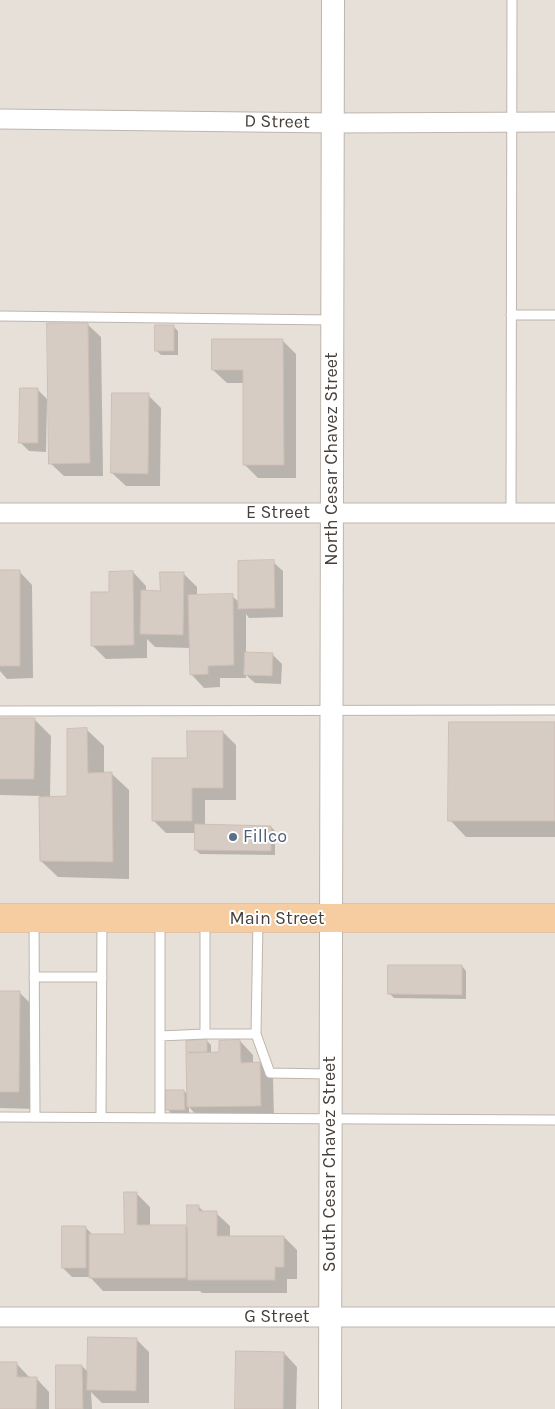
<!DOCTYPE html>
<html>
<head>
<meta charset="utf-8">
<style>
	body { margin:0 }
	canvas { display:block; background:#f4efea }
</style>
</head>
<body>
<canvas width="555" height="1409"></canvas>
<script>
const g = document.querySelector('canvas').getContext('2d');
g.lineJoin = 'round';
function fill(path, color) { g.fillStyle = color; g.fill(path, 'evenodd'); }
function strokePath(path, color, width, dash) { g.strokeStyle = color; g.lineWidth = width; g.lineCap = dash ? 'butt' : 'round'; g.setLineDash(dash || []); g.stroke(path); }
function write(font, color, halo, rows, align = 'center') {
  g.font = font + ' Karla,sans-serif'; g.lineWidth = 4; g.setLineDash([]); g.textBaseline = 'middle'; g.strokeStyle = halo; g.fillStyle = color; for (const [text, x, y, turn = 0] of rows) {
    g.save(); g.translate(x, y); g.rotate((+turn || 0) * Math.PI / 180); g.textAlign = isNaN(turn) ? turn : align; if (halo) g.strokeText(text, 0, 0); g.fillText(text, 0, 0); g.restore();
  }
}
fill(new Path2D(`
	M0,0h555v1409h-555z`), '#e7e0d9');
fill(new Path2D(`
	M87,324l14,13 2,139h-39l-14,-13z
	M173,326l5,5v24h-17l-4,-4z
	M283,341l13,13v124h-38l-14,-14v-81h-17l-14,-13z
	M38,390l9,9 -1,53 -17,-1 -9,-9z
	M148,395l13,13 -1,78h-34l-14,-13z
	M273,562l10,9v46l-34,1 -3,-4v40l27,1 9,9 -1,20 -26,-1 -9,-8v3h-26v9l-16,1 -13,-14 -1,-26 -35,-1 -8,-8v19l-41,1 -14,-14 19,-52 22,-21 13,14v6h15l23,-18 13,13v9h35l8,7z
	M0,571h19l13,14 1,93 -26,1 -7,-8z
	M0,719h34l17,17 -1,62 18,-1 19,-67 17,16v28h8l17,16v89l-71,-2 -17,-16 -1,-65 -40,-1z
	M555,723v114h-89l-16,-17z
	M223,732l13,13v55h-31v26l66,1 4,4v24l-75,-1 -4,-4v-17h-30l-13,-13 35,-60z
	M462,966l4,5v28l-72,-1 -4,-4z
	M0,992h19l17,17 -1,100 -35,-1z
	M207,1041l4,4v9h10l19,-13 13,14v9l7,-1 13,14 1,41 -73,2 -12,-13v6l-17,1 -4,-4 16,-19 4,4 2,-41 -2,-3z
	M137,1194l13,13v19h36l3,3 9,-23 7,7h11l14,13v11h54l13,13v29h-10v14h-85l-2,-2h-97l-13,-14h-18l-9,-9 23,-40 7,7h33z
	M136,1339l13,13v51h-47l-11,-11 1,17h-35l25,-43 7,7z
	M284,1353l13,14 -1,42h-60z
	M0,1363h16l14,15h6l13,14v17h-49z`), '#0003');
const building = new Path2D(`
	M47,323h41l2,140 -41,1z
	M155,325h19v26h-19z
	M212,339h71l1,126h-41v-95h-31z
	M20,388h18v55h-19z
	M112,393h37l-1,81 -37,-1z
	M274,560l1,48 -37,1v-48z
	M0,570h20v96h-20z
	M133,571l1,74 -43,1v-54h18v-20z
	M160,572h24l-1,63 -43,-1 1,-44 19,1z
	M233,594l1,71 -26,1v8l-18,1 -2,-80z
	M245,652l28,1 -1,23 -28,-1z
	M0,718h35l-1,61h-34z
	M449,722h106v99h-107z
	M87,728l1,45 24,-1 1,90 -73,-1 -1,-64 28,-1v-67z
	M187,731h36v57h-31v33h-40v-63h35z
	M195,824l76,2v25l-76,-1z
	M388,965h74v30l-74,-1z
	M0,991h20l-1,101h-19z
	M207,1040v12h-21v-11z
	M240,1040l1,23 19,-1 1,44 -74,1 -1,-54 33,-1v-11z
	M166,1090h18l1,20h-19z
	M124,1192h13v33h49v53h-97v-44h35z
	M187,1205h12v6h18v25h67v31h-9v13h-87z
	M62,1226h24v42h-24z
	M88,1337l49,1 -1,53 -49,-1z
	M236,1351l48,1 -1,57h-48z
	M0,1362h17v15h20l-1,32h-36z
	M56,1365h26l1,44h-27z`);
fill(building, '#d7ccc3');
strokePath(building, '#cebfb4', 1);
const service = new Path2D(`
	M511,315h44
	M0,316l332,4
	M511,513l1,-513
	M0,711l555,-1
	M34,920l1,197
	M258,921l-2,113 14,39 60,1
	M34,977h68
	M205,1034h51
	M160,1036l45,-2v-114
	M0,1117l555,3
	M101,1117l1,-196
	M160,1118v-197`);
const minor = new Path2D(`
	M0,119l333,4 222,-1
	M0,513h555
	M0,1317h555`);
const tertiary = new Path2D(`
	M330,1409l3,-1409`);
const primary = new Path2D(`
	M0,918h555`);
strokePath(service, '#beb5ad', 11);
strokePath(minor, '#beb5ad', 21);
strokePath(tertiary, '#beb5ad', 24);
strokePath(primary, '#daa772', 29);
strokePath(service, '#fff', 9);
strokePath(minor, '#fff', 19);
strokePath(tertiary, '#fff', 22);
strokePath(primary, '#f6cda1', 28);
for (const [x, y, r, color] of [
	[233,837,5,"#5c6f8a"]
]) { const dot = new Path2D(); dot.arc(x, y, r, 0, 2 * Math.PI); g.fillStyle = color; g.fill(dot); strokePath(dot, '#fff', 2); }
write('18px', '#473f39', '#fff', [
	["D Street",277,122,1],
	["North Cesar Chavez Street",332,459,-90],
	["E Street",278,513],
	["Main Street",277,919],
	["South Cesar Chavez Street",330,1164,-90],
	["G Street",277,1317]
]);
write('18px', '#4e5e75', '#fff', [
	["Fillco",243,837]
], 'left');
</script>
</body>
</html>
